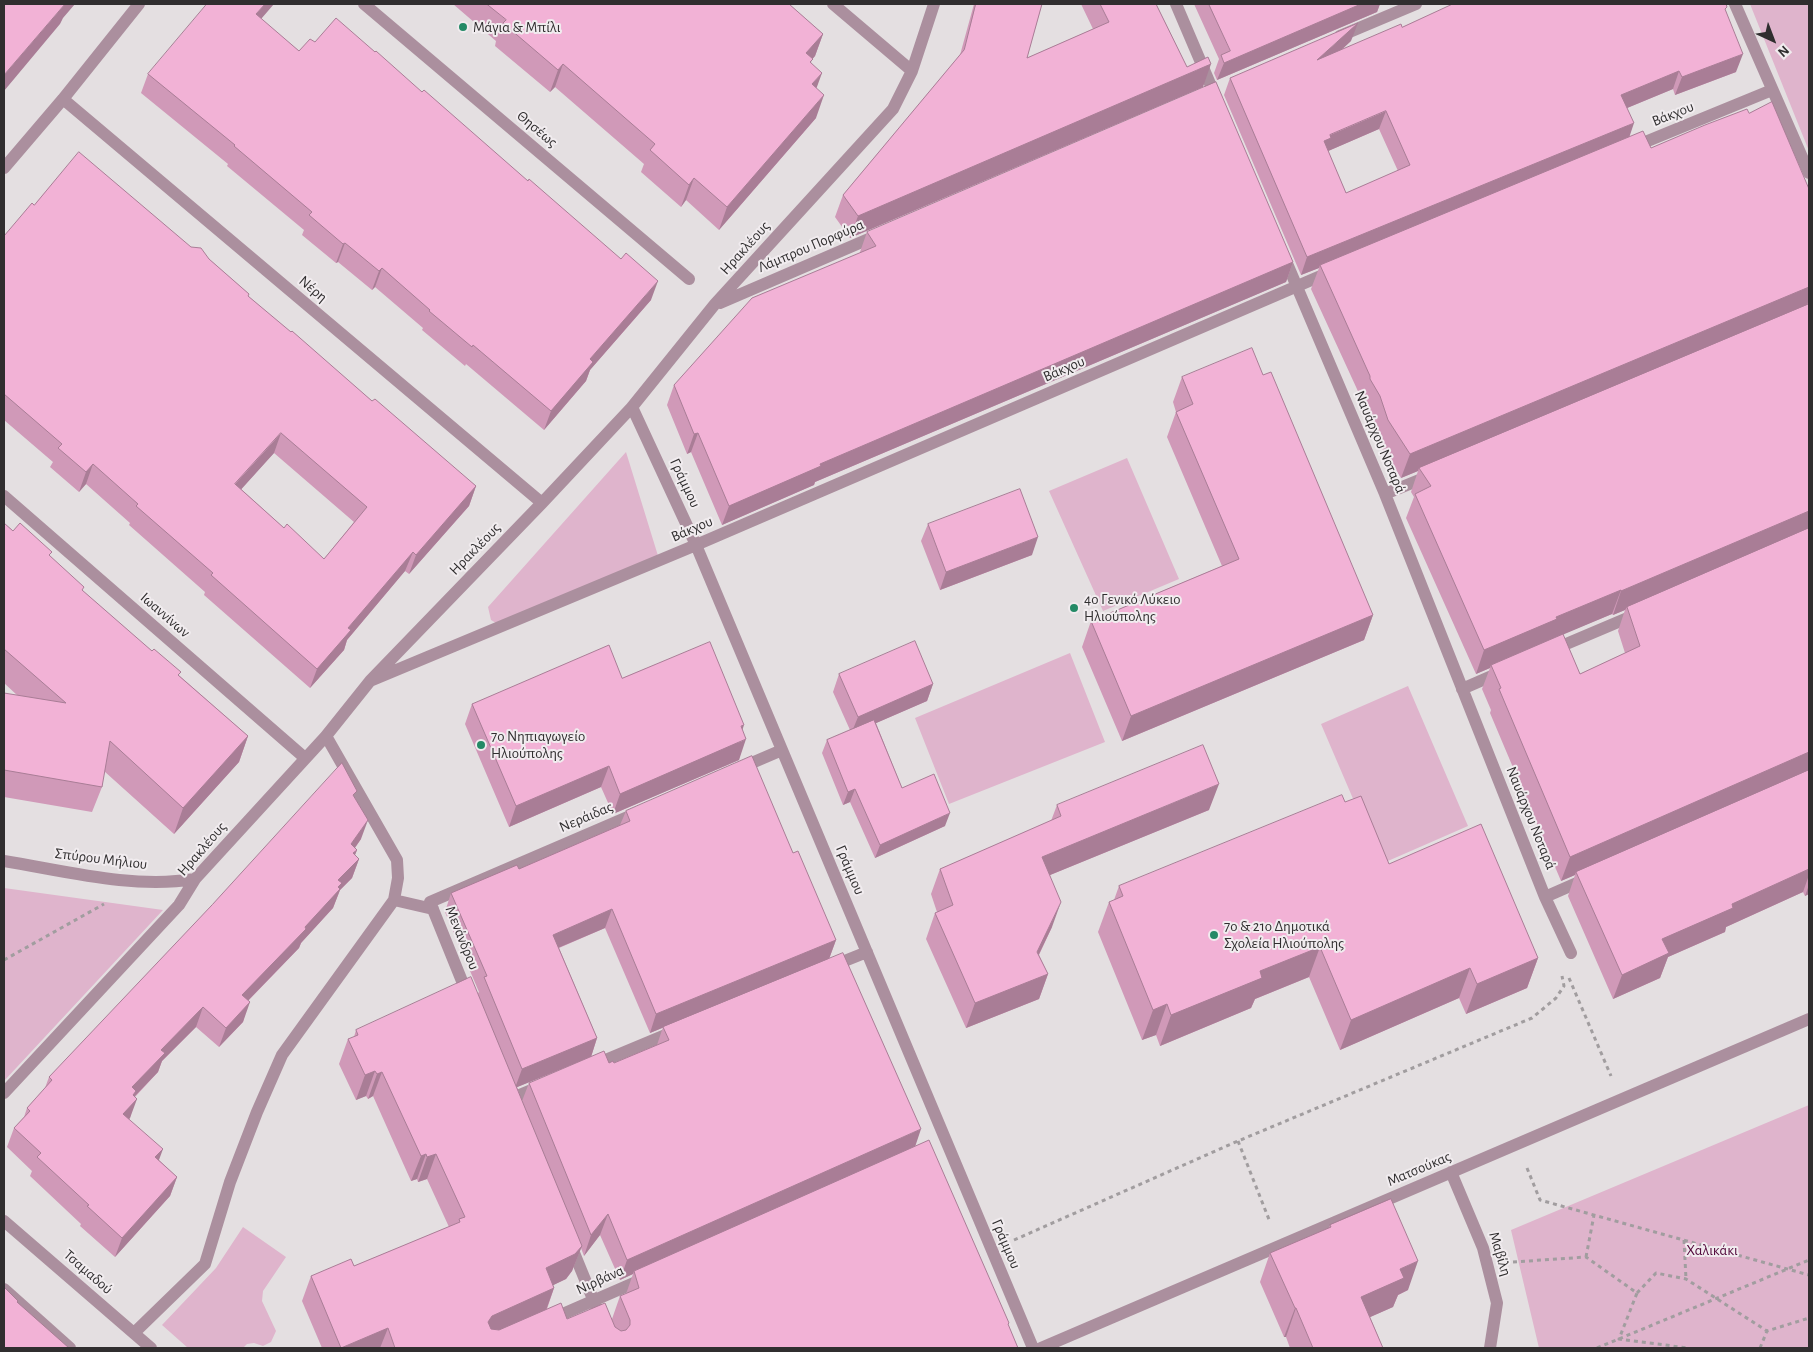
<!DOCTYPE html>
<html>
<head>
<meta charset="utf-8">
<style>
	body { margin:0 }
	#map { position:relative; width:1813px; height:1352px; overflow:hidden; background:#e4dfe1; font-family:"Alegreya Sans",sans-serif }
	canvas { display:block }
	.frame { position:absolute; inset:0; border:5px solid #302e2f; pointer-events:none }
	.north { position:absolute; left:1748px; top:15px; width:50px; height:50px; -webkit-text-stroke:4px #f1ecef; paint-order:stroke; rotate:137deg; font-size:14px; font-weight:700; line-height:20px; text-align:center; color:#302e2f }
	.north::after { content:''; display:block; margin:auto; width:18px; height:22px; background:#302e2f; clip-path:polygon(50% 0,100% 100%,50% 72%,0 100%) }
</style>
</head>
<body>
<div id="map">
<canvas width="1813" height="1352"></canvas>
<div class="frame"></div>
<div class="north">N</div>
</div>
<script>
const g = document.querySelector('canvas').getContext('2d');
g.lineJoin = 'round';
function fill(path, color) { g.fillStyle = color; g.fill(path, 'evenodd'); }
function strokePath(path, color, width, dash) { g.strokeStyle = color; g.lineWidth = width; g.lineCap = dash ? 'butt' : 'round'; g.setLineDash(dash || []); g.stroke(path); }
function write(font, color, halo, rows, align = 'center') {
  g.font = font + ' "Alegreya Sans",sans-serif'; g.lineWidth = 4; g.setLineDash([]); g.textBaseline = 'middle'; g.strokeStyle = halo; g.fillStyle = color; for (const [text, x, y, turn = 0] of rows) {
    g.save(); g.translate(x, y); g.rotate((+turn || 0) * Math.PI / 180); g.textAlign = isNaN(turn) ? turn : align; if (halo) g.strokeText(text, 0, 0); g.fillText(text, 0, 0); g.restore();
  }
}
fill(new Path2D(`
	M1750,4h59v147z
	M626,452l33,107 -158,67 -10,-6 -3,-13z
	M1127,458l52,121 -76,32 -54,-120z
	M1070,653l35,89 -156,62 -34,-86z
	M1408,686l60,140 -87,38 -60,-140z
	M4,888l159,22 -159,171z
	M1809,1105v243h-270l-28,-118z
	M243,1227l43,30 -23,34 -1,10 14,30 -5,11 -8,4 -9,-3 -7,1 -4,4h-55l-26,-23 54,-57z`), '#dfb4cc');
strokePath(new Path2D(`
	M4,960l100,-56
	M1569,978l42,98
	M1238,1141l32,81
	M1527,1168l13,32 269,75
	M1014,1240l224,-99 294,-123 24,-20 8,-12 -2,-10
	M1684,1240l2,39
	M1586,1257l8,-42
	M1513,1262l73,-5 51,36 -18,46 69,9
	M1637,1293l19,-20 30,6 81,52 42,-13
	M1597,1348l212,-88
	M1760,1348l7,-17`), '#a19d9f', 3, [4, 4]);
strokePath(new Path2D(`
	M364,4l325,275
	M833,4l79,67
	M1176,4l41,96
	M1735,4l74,169
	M1340,36l76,-32
	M63,99l479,404
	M1633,147l139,-57
	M4,168l59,-69 76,-95
	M1283,254l102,240 160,403 26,56
	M720,303l158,-68
	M632,407l64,138 337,803
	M1385,494l44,-18
	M4,496l301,262
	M1552,650l85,-36
	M370,681l326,-136 634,-273
	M1462,689l39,-17
	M740,768l42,-18
	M4,861c62,10 128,28 191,18
	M1545,897l41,-18
	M394,900l39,9
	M832,966l35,-14
	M468,996l-38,-94 207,-89
	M591,1066l84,-35
	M4,1093l175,-188 16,-26 131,-143 44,-55 172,-178 90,-96 83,-103 178,-195 19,-38 22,-67
	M510,1099l31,-13
	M1451,1172l32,76 14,55 -7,45
	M4,1221l147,127
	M570,1243l43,105
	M4,1289l66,59
	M549,1320l94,-41
	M134,1333l71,-69 25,-82 27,-70 25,-57 112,-155 4,-22 -1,-18 -71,-124
	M1041,1348l768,-329`), '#ab8f9e', 12);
fill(new Path2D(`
	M453,4h336l34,30 -8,22 -3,3 -1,4 5,25v30l-97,112 -33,-30 -5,7 -40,-35 3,-8 -89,-77 -5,5 -55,-46 1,-5z
	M974,4h68l-15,54 66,-29 -12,-25h75l31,63 16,20 -353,151 -15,-21 8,-22 117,-140z
	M1194,4h186l-3,8 -160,68 -3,-7 5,-14z
	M1726,11l10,61 -61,23 -2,-6 -46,19 2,29 22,11 98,-35 60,76v705l-4,2 -2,-4 -77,35 -1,5 -57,25 -8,21 -47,21 -45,-103 7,-21 -14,6 -71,-168 1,-3 -9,-21 8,-21 -14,6 -70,-156 8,-21 -3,-5 7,-21 -17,7 -22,-34 -8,-24 -10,-17 1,-3 -51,-111 8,-21 -18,7 -77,-180 6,-17 121,-37 -10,9 61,-23zM1379,129l19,42 -52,22 -18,-42zM1625,610l-7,21 7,22 -45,21 -17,-40 49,-20 1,1z
	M261,19l38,32 352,249 -61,70 -4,11 -42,49 -78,-66 -1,2 -43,-36 1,-2 -48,-41 -3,3 -34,-28 -2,1 -34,-28 2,-5 -77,-64 1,-2 -87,-71 7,-19z
	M34,205l157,42 18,12 40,35 -1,2 124,105 104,85 -7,20 -60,68 -4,-3 -58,69 -3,10 -34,38 -106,-93 1,-3 -76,-67 1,-2 -44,-39 -7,8 -29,-25 3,-5 -49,-42v-184zM274,453l80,69 -30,37 -40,-31 -43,-39z
	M867,232l426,30 -7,20 -471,200 -1,3 -92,40 -31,-73 -4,2 -20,-49 7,-20 186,-132v-1z
	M1263,375l110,240 -9,25 -242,101 -40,-94 9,-26 131,-55 -55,-129 9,-25 -3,-10 9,-25z
	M4,523l9,8 37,25 33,35 165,145 -9,26 -65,72 -70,-63 -2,16 -10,25 -88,-15v-104l14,3 -14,-13z
	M928,524l104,31 -92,35 -19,-49z
	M839,674l94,10 -6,17 -51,22 26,65 43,38 -70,32 -25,-56 -7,3 -21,-52 5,-13 23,-10 -17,-38z
	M622,678l120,52 -3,30 -126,54 -12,-27 -92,40 -44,-103 7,-20z
	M355,798l6,41 -6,9 2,2 -2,5 4,4 -7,19 -12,12 -7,18 -32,35 -2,5 -51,53 -5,21 -24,25 -23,-20 -34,34 -4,11 -23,25 -5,21 -1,1 30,41 18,17 -7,19 -55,61 -35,-31 1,-2 -51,-48 2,-5 -25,-24 7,-19 10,-11 3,-9 18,-20 4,-11z
	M1345,802l44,62 149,94 -11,30 -61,26 -7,-16 -119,52 -31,-73 -54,22 -4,9 -91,38 -4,-11 -14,5 -44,-108 11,-30 5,-2 5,-14z
	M1057,805l152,5 -159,65 2,52 -13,28 9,19 -9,25 -73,29 -40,-89 9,-26 2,-1 -6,-18 9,-25 111,-48z
	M626,811l167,42 43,87 -7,19 -179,74 -45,-105 -46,20 38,90 -6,19 -74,30 5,14 7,-18 80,-20h5l43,-18 6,-18 252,119 93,179 10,23h-696l-20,-47 9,-25 43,-10 95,-39 -22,-48 -9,3 -1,-3 -6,2 -38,-85 -5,3 -2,-3 -10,4 -17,-36 9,-25 6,-2 2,-7 122,-37 1,-1 -34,-80 6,-19 68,-24 101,-44zM600,1235l20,45 13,-6 -7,20 -6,2 -8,23h-45l-20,-10 7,-21 -1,-3 13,-6 6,-8 9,-23 3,8z
	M1330,1225l78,65 -10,5 -5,12 -23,10 13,31h-93l-4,-11h-2l-24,-55 10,-29 59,-25z`), '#d099b8');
fill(new Path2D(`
	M65,4h10l-12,14 -3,6 -56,67v-16z
	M265,4h9l-25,29 7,-19z
	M1361,4h19l-3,8 -160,68 7,-17z
	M1358,23l-7,18 -40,37 6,-18z
	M823,34l-8,22 -17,20 8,-23z
	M1743,54l-7,18 -61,23 7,-18z
	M563,64l-8,23 -5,5 8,-22z
	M1211,64l-8,23 -353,151 8,-22z
	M1679,71l-6,18 -58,24 6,-18z
	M822,73l-8,22 -2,-11z
	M824,95l-8,23 -97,112 8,-23z
	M1386,111l-7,18 -53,23 -2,-11 6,-6z
	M1634,123l-6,18 -308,124 -1,3 -18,7 6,-18z
	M694,178l-8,22 -5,7 8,-22z
	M345,243l-7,19 -2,1 7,-19z
	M1293,262l-7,20 -471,200 -1,3 -92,40 7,-19 91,-42z
	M382,268l-7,19 -3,3 7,-19z
	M658,281l-7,19 -61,70 -4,11 -42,49 7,-19 39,-52z
	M1809,287v12l-3,10 -387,159 -1,3 -17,7 9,-24z
	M281,433l-7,20 -46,51 7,-20z
	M698,433l-7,19 -4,2 7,-20z
	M93,464l-7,20 -7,8 7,-20z
	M476,486l-7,20 -60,68 7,-19z
	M1809,511v22l-182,74 -2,3 -12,5 8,-24z
	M1038,537l-6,18 -92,35 6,-18z
	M413,552l-8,19 -58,69 -3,10 -34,38 7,-19 31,-41z
	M1621,590l-9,24 -121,51 -1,3 -14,6 8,-24 72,-33z
	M1373,615l-9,25 -242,101 9,-25z
	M933,684l-6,17 -76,33 7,-17z
	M744,725l-6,18 8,-4 -7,21 -126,54 7,-20z
	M248,736l-9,26 -65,72 9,-26z
	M1809,752v22l-233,98 -1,3 -14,6 9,-24z
	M609,766l-8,21 -92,40 7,-21z
	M1219,784l-10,26 -176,72 9,-25z
	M855,789l-5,13 -7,3 5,-13z
	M950,813l-5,13 -70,32 5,-13z
	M368,820l-7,19 -17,24 7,-19z
	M357,850l-7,17 9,-8 -7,19 -12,12 -7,18 -32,35 -2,5 -64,66 7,-19 63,-68 33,-47 15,-27z
	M1809,869v6l-6,17 -77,35 -1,5 -57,25 -8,21 -47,21 9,-24 40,-36 70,-35z
	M1809,885v9l-4,2z
	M1061,902l-9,25 -24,50 9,-25z
	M612,909l-7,19 -59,25 7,-18z
	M836,940l-7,19 -179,74 6,-19z
	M1320,947l-11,30 -54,22 -4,9 -91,38 11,-31 89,-44z
	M1538,958l-11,30 -61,26 11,-30z
	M1470,968l-11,30 -119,52 11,-30z
	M1048,974l-9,25 -73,29 9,-25z
	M250,1002l-7,20 -24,25 7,-19z
	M1167,1004l-11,31 -14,5 11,-30z
	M203,1007l-7,20 -34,34 -4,11 -24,25 3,2 -7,19 -14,15 16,-46 29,-37z
	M597,1038l-6,19 -76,31 7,-19z
	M375,1071l-9,25 -10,4 9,-25z
	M382,1072l-9,24 -5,3 9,-25z
	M921,1129l-7,21 -280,121 -1,3 -13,6 7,-20z
	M163,1149l-7,19 -1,-11z
	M426,1154l-9,25 -6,2 10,-25z
	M436,1154l-9,25 -9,3 9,-25z
	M177,1177l-7,19 -55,61 7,-19z
	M608,1214l-8,21 -16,21 7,-21z
	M582,1246l-10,25 -6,8 -29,14 9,-25z
	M1418,1261l-10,29 -10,5 -5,12 -43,19 11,-29 39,-28z
	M554,1288l-9,25 -62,28 5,-19 4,-6z
	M1295,1308h1l-10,29h-2z
	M388,1328l-8,20h-39z`), '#a97d96');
const building = new Path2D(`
	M4,4h61l-61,71z
	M207,4h58l-9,10 43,37 11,-12 5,3 21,-24 39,34 1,-1 46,41 2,-2 104,91 1,-2 92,80 5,-6 32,28 -68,78 3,3 -42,49 -78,-66 -1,2 -43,-36 1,-1 -48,-42 -3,3 -34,-28 -2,1 -34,-29 3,-3 -78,-66 1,-1 -87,-71z
	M487,4h302l34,30 -17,19 7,6 -3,3 12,11 -10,11 12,11 -97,112 -33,-29 -5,7 -39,-35 5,-6 -92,-80 -5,6 -55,-47 3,-3z
	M976,4h66l-15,54 82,-36 -9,-18h56l31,63 21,-10 3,7 -353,152 -15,-21 121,-145z
	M1209,4h152l-137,59 -3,-8 9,-4z
	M1453,4h273l1,3 -2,2 18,45 -61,23 -3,-6 -58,24 13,28 -327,134 -77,-179 128,-55 -41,37 84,-36 1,3zM1386,111l24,54 -64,28 -22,-52 7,-3 -1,-3z
	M1216,82l77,180 -473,202 1,2 -92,40 -31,-73 -4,1 -20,-49 78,-87 124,-52 -9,-14z
	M1772,102l37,87v98l-399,167 -22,-34 -8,-24 -10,-17v-3l-50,-111 323,-134 8,17 54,-23 42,-16 2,4z
	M79,152l112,95 10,1 8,11 40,35 -1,2 43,36 1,-1 80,70 3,-2 101,87 -60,69 -3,-3 -65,76 3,2 -34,39 -106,-94 2,-2 -77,-67 2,-2 -45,-40 -7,8 -28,-24 4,-4 -58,-50v-158l28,-33 2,2zM281,433l86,74 -43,52 -37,-35 -3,4 -49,-44z
	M1809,304v207l-188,80v-1l-65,27 1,2 -73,31 -69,-156 16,-8 -12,-18z
	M1252,348l11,27 8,-3 102,243 -242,101 -40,-95 148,-62 -63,-147 17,-8 -11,-27z
	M1020,489l18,48 -92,35 -18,-48z
	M4,523l9,8 7,-8 32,29 -3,3 35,32 -2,3 70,61 2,-2 27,23 -3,3 70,61 -65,72 -73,-67 -8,46 -98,-17v-77l62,10 -62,-54z
	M1809,528v224l-239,105 -71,-168 2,-1 -10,-23 72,-31 17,40 60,-28 -13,-39z
	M915,641l18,43 -75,33 -19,-43z
	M710,642l34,83 -3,1 5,13 -126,55 -11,-28 -93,40 -44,-102 137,-59 13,33z
	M874,720l28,68 32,-14 16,39 -70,32 -25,-56 -7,3 -21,-52z
	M1203,745l16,39 -177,73 19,45 -24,50 11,22 -73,29 -40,-90 18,-8 -13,-36 121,-53 -4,-11z
	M752,756l41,97 5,-2 38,89 -180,74 -44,-105 -59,26 44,103 -75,31 -38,-92 3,-1 -36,-83 66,-28 2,4 111,-48 -4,-10z
	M342,763l15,28 -4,4 15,25 -17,24 6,6 -4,3 6,6 -21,21 4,3 -4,4 2,2 -35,38 1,2 -64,66 8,7 -24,26 -23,-21 -42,43 4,3 -33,34 4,4 -3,4 4,4 -14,15 40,35 -8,8 22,20 -55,61 -35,-32 2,-1 -52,-48 4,-4 -27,-25 16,-17 -3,-3 25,-28 -3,-3 163,-172z
	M1809,770v99l-77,35 1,4 -71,31 7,14 -47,22 -46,-103z
	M1342,795l3,7 16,-6 28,68 92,-40 57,134 -61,26 -7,-16 -119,52 -31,-73 -60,24 2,7 -91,37 -4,-11 -14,6 -44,-108 14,-6 -4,-10z
	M843,953l78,176 -294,131 -19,-46 -17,21 -62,-152 75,-32 5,12 4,-2 1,2 55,-23 -6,-13z
	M471,977l111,269 -7,8 -29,14 8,20 -62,28 -4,6 3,7 8,1 62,-27 6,16 38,-16 10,24 6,4 5,-1 4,-5v-5l-10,-24 19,-8 -5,-17 295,-131 80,183 -1,1 10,24h-623l-7,-20 -47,20 -30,-72 40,-17 3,7 106,-44 -1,-3 6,-2 -29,-63 -9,3 -1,-3 -5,2 -39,-84 -5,2 -2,-3 -10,4 -17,-36 10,-4 -2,-5z
	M1391,1199l27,62 -18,8 4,9 -43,19 22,51h-70l-17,-40h-1l-25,-55 61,-26 -1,-2z
	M4,1287l14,14 -1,1 52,46h-65z`);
fill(building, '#f2b2d6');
strokePath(building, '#a97d96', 1);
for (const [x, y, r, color] of [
	[463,27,5,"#248a66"],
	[1074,608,5,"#248a66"],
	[481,745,5,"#248a66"],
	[1214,935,5,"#248a66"]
]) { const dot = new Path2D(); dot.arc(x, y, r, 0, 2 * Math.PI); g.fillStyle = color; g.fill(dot); strokePath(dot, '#f1ecef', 2); }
write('15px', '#302e2f', '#f1ecef', [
	["Μάγια & Μπίλι",473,27],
	["4ο Γενικό Λύκειο",1084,599],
	["Ηλιούπολης",1084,616],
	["7ο Νηπιαγωγείο",491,736],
	["Ηλιούπολης",491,753],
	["7ο & 21ο Δημοτικά",1224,926],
	["Σχολεία Ηλιούπολης",1224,943]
], 'left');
write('15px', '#302e2f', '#f1ecef', [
	["Βάκχου",1673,114,-22],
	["Θησέως",537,129,40],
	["Λάμπρου Πορφύρα",811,246,-23],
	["Ηρακλέους",745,248,-48],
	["Νέρη",313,289,40],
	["Βάκχου",1064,369,-23],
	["Ναυάρχου Νοταρά",1380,442,67],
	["Γράμμου",685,483,65],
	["Βάκχου",692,529,-23],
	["Ηρακλέους",475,549,-46],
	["Ιωαννίνων",165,615,41],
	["Νεράιδας",586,817,-23],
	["Ναυάρχου Νοταρά",1531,818,68],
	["Ηρακλέους",202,849,-49],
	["Σπύρου Μήλιου",101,859,7],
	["Γράμμου",850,870,67],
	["Μενάνδρου",462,938,68],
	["Ματσούκας",1419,1169,-23],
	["Γράμμου",1006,1244,67],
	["Μαβίλη",1500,1254,73],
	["Τσαμαδού",88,1272,41],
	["Νιρβάνα",600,1280,-24]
]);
write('15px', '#52083b', '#f1ecef', [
	["Χαλικάκι",1712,1250]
]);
</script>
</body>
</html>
